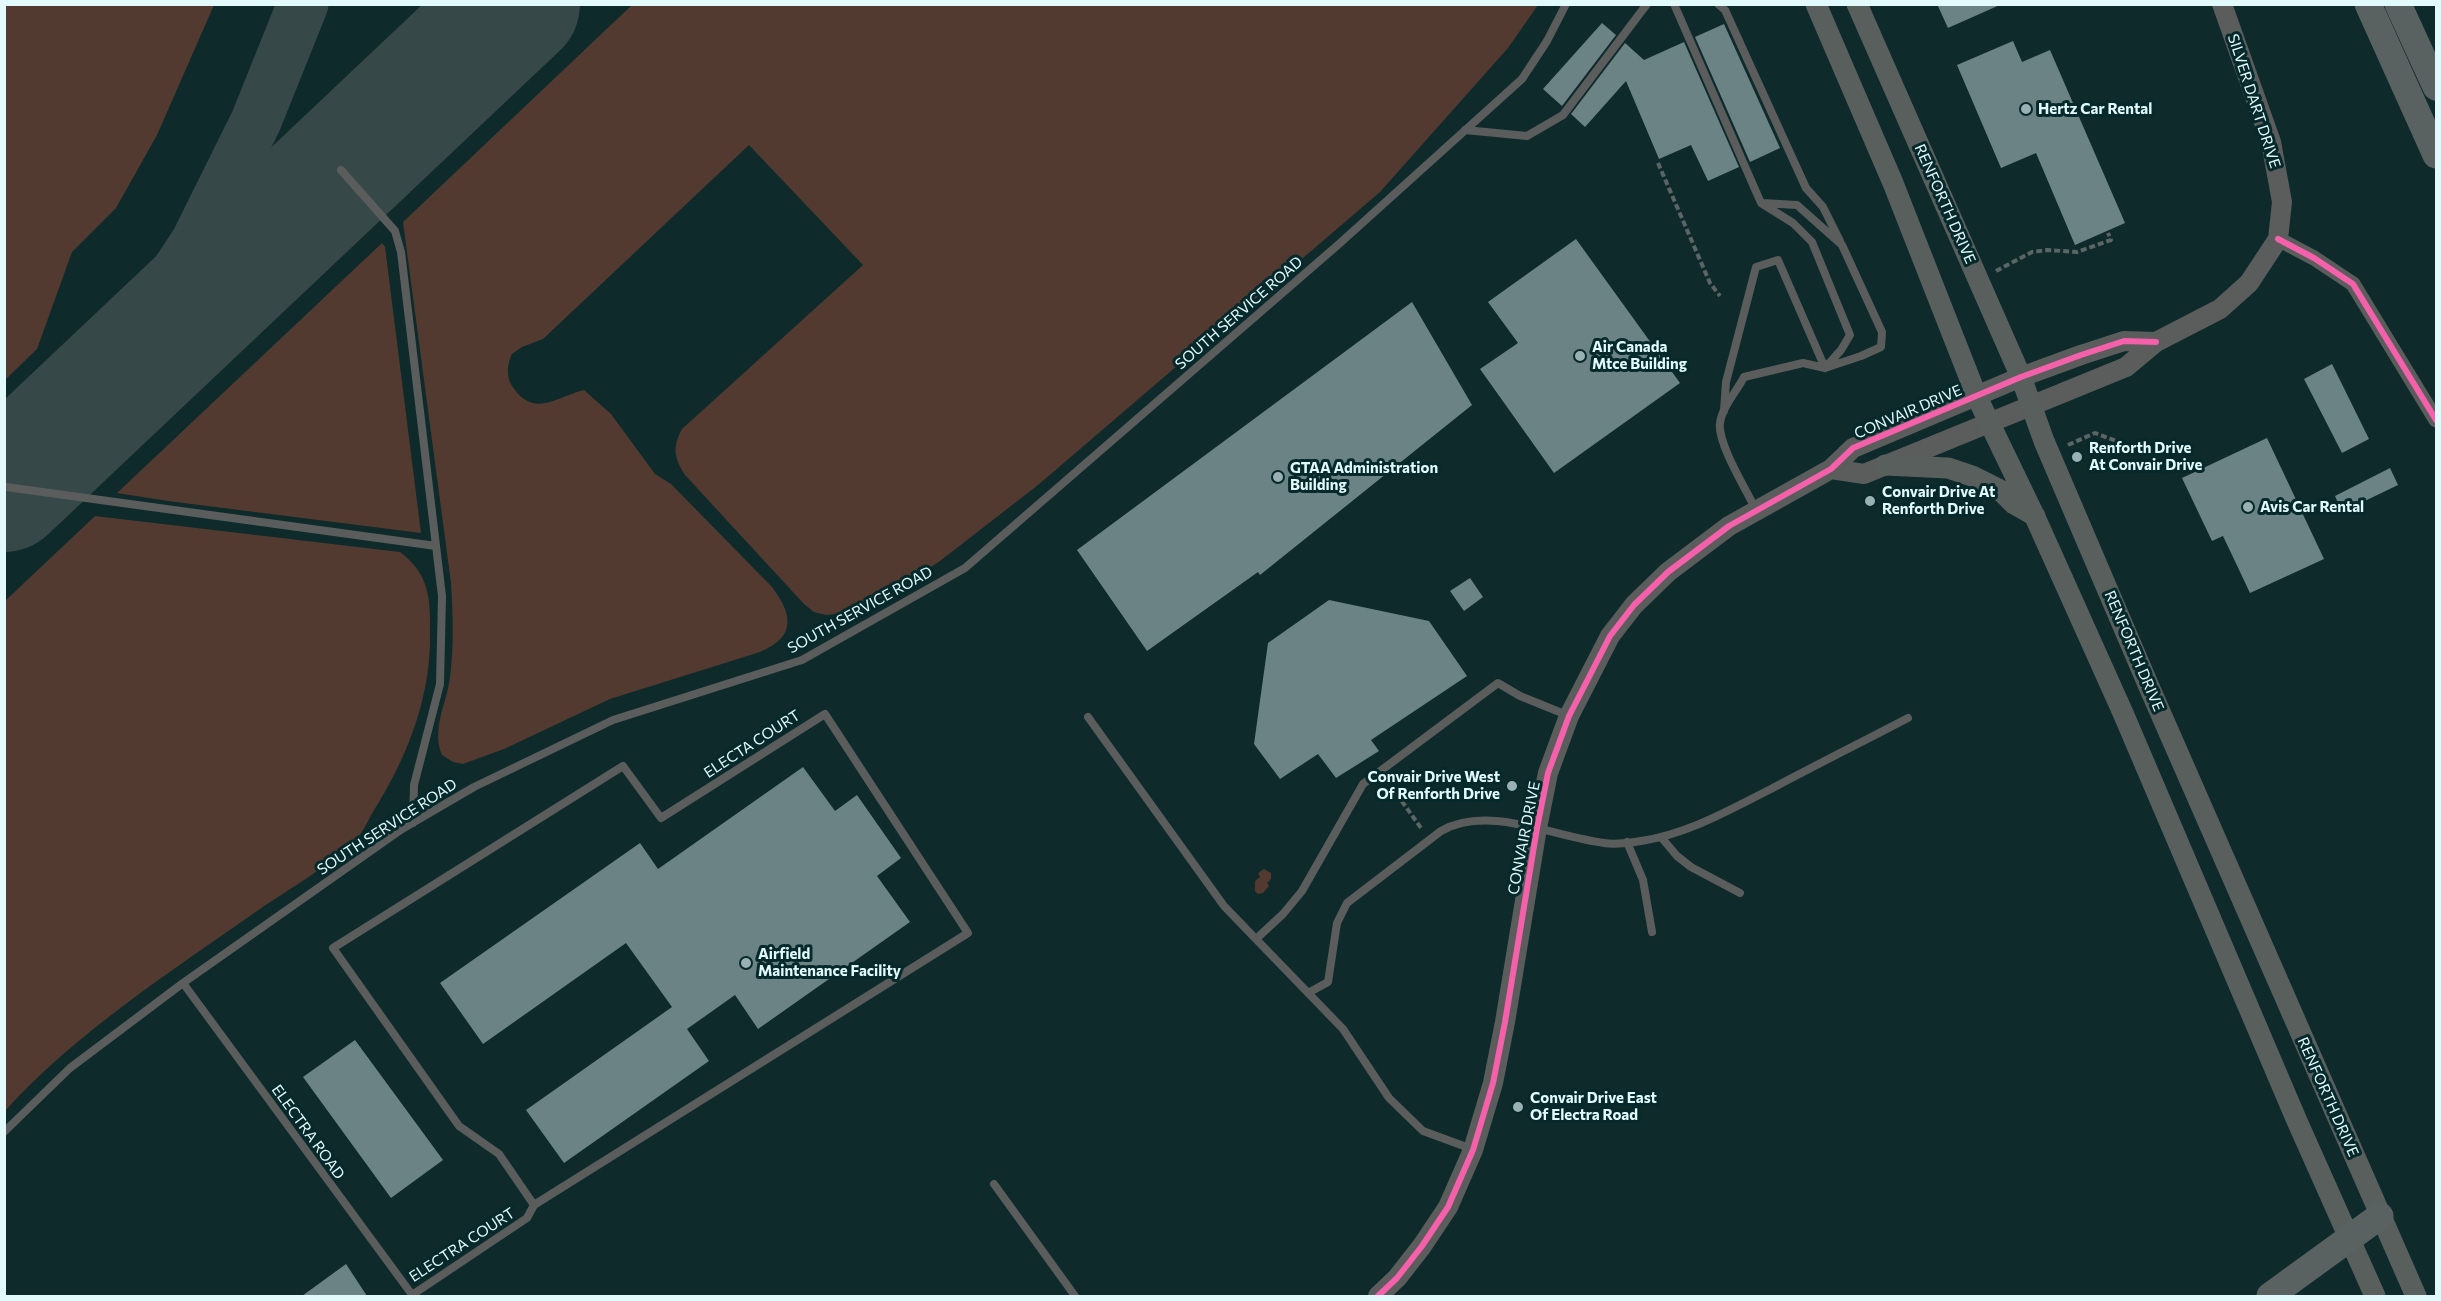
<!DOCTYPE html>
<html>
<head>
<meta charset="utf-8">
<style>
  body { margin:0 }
  #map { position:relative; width:2441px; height:1301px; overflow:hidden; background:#0f2a2b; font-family:Commissioner,sans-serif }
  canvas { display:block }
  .frame { position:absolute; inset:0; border:6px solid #e3fafc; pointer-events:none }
</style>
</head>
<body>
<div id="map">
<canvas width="2441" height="1301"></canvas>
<div class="frame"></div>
</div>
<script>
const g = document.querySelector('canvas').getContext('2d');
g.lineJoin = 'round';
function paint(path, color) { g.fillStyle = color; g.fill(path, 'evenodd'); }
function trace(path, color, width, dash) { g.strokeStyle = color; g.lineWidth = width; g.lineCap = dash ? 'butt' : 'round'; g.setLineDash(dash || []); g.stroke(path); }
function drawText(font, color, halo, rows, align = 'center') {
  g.font = font + ' Commissioner,sans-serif'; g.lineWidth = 6; g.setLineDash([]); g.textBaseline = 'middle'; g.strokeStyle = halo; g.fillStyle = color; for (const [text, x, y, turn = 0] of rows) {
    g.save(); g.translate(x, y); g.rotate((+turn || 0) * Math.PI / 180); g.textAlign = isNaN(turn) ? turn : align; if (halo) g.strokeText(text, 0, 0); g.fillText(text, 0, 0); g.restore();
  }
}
paint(new Path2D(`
  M5,4l209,1 -57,130 -41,73 -44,44 -35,97 -32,31z
  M633,4h905v1l-30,43 -128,144 -342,293 -98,76 -52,34 -45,18 -17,2 -12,-3 -10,-8 -119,-129c-11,-18 -13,-27 -3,-46l181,-164 -114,-120 -206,194 -21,8 -10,7c-5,10 -6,22 0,32 22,33 43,11 72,4l27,24 44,60 16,10 101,103c21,28 24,50 -12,65l-150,47 -106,50 -41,15 -10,-2 -11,-7c-11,-26 5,-52 8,-78 4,-31 3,-62 1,-94l-48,-361z
  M382,243l3,4 36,286 -253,-32 -51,-8z
  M95,516l305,36c33,25 30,52 30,90 -1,61 -25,119 -57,170 -6,10 -11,23 -20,30 -28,27 -64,47 -96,69 -85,60 -182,122 -252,200v-510z
  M1264,869l7,4v6l-4,4 2,3 -6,7 -5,1 -3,-3v-10l5,-4 -2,-4z`), '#523a31');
trace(new Path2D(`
  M84,413l112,-171 60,-121 47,-117`), '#364848', 51);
trace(new Path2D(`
  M4,488l512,-484`), '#364848', 128);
paint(new Path2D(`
  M1937,4h65l-54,24z
  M1602,23l14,12 -54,71 -19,-17z
  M1724,24l56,124 -30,14 -55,-125z
  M2013,41l9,21 28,-12 75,173 -50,22 -39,-92 -35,15 -44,-103z
  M1684,42l55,125 -31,14 -17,-36 -32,14 -33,-78 -41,46 -14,-13 54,-71 19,17z
  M1576,239l104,144 -126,90 -74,-104 38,-26 -30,-41z
  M1412,302l60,103 -212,170 -2,-3 -111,79 -70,-101z
  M2332,364l37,75 -27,14 -38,-74z
  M2267,438l57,121 -74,34 -27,-57 -11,5 -30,-63z
  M2390,468l8,17 -56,27 -7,-16z
  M1470,578l13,19 -19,14 -14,-20z
  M1329,600l100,21 38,55 -96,64 8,11 -43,27 -18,-24 -38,25 -26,-35 14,-101z
  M803,767l32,44 22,-16 44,63 -24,18 33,46 -152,107 -23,-34 -48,34 22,32 -145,102 -38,-53 146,-103 -46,-64 -143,101 -43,-61 200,-140 18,26z
  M355,1040l88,120 -52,38 -88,-121z
  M346,1264l21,32h-65z`), '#6b8384');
trace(new Path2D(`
  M1658,163l52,120 10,13
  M1996,271l36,-19 15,-2 30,2 34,-12 -3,-7
  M2068,445l27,-12 37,14
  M1386,779l35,49`), '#5c6565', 4, [6, 3]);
trace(new Path2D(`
  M1674,4l87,199 32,20 19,19 38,93 -9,15 -16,18 -47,-108 -22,7 -30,115 -2,29
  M1718,4l7,6 81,178 17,19 17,34
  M1465,130l62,6 36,-21 84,-111
  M341,170l54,61 6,21 41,344 -2,88 -26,101 -1,38
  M6,487l430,59
  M1756,510c-9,-19 -39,-67 -36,-87 2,-16 17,-32 24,-46l59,-14 22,5 36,-12 20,-9 1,-15 -40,-87 -45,-40 -35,-2
  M1088,717l136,189 119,123 46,69 34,33 49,18
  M1661,837l16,19 14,11 49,26
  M1627,842l16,38 9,52
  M1256,939l27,-25 19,-23 61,-107 135,-101 22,13 47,19
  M183,983l230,313
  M1308,993l20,-11 9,-59 10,-20 94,-72c47,-27 113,6 163,12 11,2 25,0 37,-2 47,-7 88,-31 130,-52 45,-24 91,-47 137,-71
  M4,1132l66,-64 113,-85 219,-154 72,-42 139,-67 189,-60 163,-92 374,-324 183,-165 25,-38 19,-37
  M994,1184l81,112
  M412,1295l115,-77 7,-13 434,-272 -143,-219 -164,104 -38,-52 -290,182 126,178 40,28 35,51`), '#5a5d5c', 8);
trace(new Path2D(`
  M2278,239l36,19 39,26 83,136`), '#5a5d5c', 15);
trace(new Path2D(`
  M1831,469l33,5 262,-107 30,-25 64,-33 29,-26 29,-44 4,-37 -11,-60 -49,-138
  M1378,1296l19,-18 25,-32 26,-39 25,-57 20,-67 12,-61 32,-194 11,-55 21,-57 41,-80 24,-31 34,-33 61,-46 102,-57 22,-21 168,-71 60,-22 43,-14 32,1`), '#5a5d5c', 20);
trace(new Path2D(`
  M1816,4l77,179 84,214 58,120 88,196 174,408 78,175
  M1857,4l164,373 23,64 106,248 266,607
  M1885,465l63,3 24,8 28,14 14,14 21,12`), '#595f5d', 21);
trace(new Path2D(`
  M2368,4l68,151
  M2398,4l38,83
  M2270,1296l110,-80`), '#5a6261', 27);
trace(new Path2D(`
  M2278,239l36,19 39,26 83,136
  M1378,1296l19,-18 25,-32 26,-39 25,-57 20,-67 12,-61 32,-194 11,-55 21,-57 41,-80 24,-31 34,-33 61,-46 102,-57 22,-21 168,-71 60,-22 43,-14 32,1`), '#f560ab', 6);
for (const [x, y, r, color] of [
  [2026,109,6,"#99b1b3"],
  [1580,356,6,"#99b1b3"],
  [2077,457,6,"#99b1b3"],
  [1278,477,6,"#99b1b3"],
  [1870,501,6,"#99b1b3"],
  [2248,507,6,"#99b1b3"],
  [1512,786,6,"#99b1b3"],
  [746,963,6,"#99b1b3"],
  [1518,1107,6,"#99b1b3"]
]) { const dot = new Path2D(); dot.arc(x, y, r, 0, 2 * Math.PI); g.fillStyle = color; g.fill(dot); trace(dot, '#06292b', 2); }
drawText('15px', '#e3fafc', '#06292b', [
  ["SILVER DART DRIVE",2254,101,72],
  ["RENFORTH DRIVE",1945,204,66],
  ["SOUTH SERVICE ROAD",1239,313,-41],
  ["CONVAIR DRIVE",1908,412,-23],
  ["SOUTH SERVICE ROAD",860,610,-29],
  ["RENFORTH DRIVE",2134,651,67],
  ["ELECTA COURT",752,744,-33],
  ["SOUTH SERVICE ROAD",387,827,-33],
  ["CONVAIR DRIVE",1524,838,-79],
  ["RENFORTH DRIVE",2328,1097,66],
  ["ELECTRA ROAD",308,1132,54],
  ["ELECTRA COURT",462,1245,-33]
]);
drawText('bold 15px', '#e3fafc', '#06292b', [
  ["Hertz Car Rental",2038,109],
  ["Air Canada",1592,347],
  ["Mtce Building",1592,364],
  ["Renforth Drive",2089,448],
  ["At Convair Drive",2089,465],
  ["GTAA Administration",1290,468],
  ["Building",1290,485],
  ["Convair Drive At",1882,492],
  ["Renforth Drive",1882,509],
  ["Avis Car Rental",2260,507],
  ["Convair Drive West",1500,777,"right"],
  ["Of Renforth Drive",1500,794,"right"],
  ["Airfield",758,954],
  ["Maintenance Facility",758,971],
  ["Convair Drive East",1530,1098],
  ["Of Electra Road",1530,1115]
], 'left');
</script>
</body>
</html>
